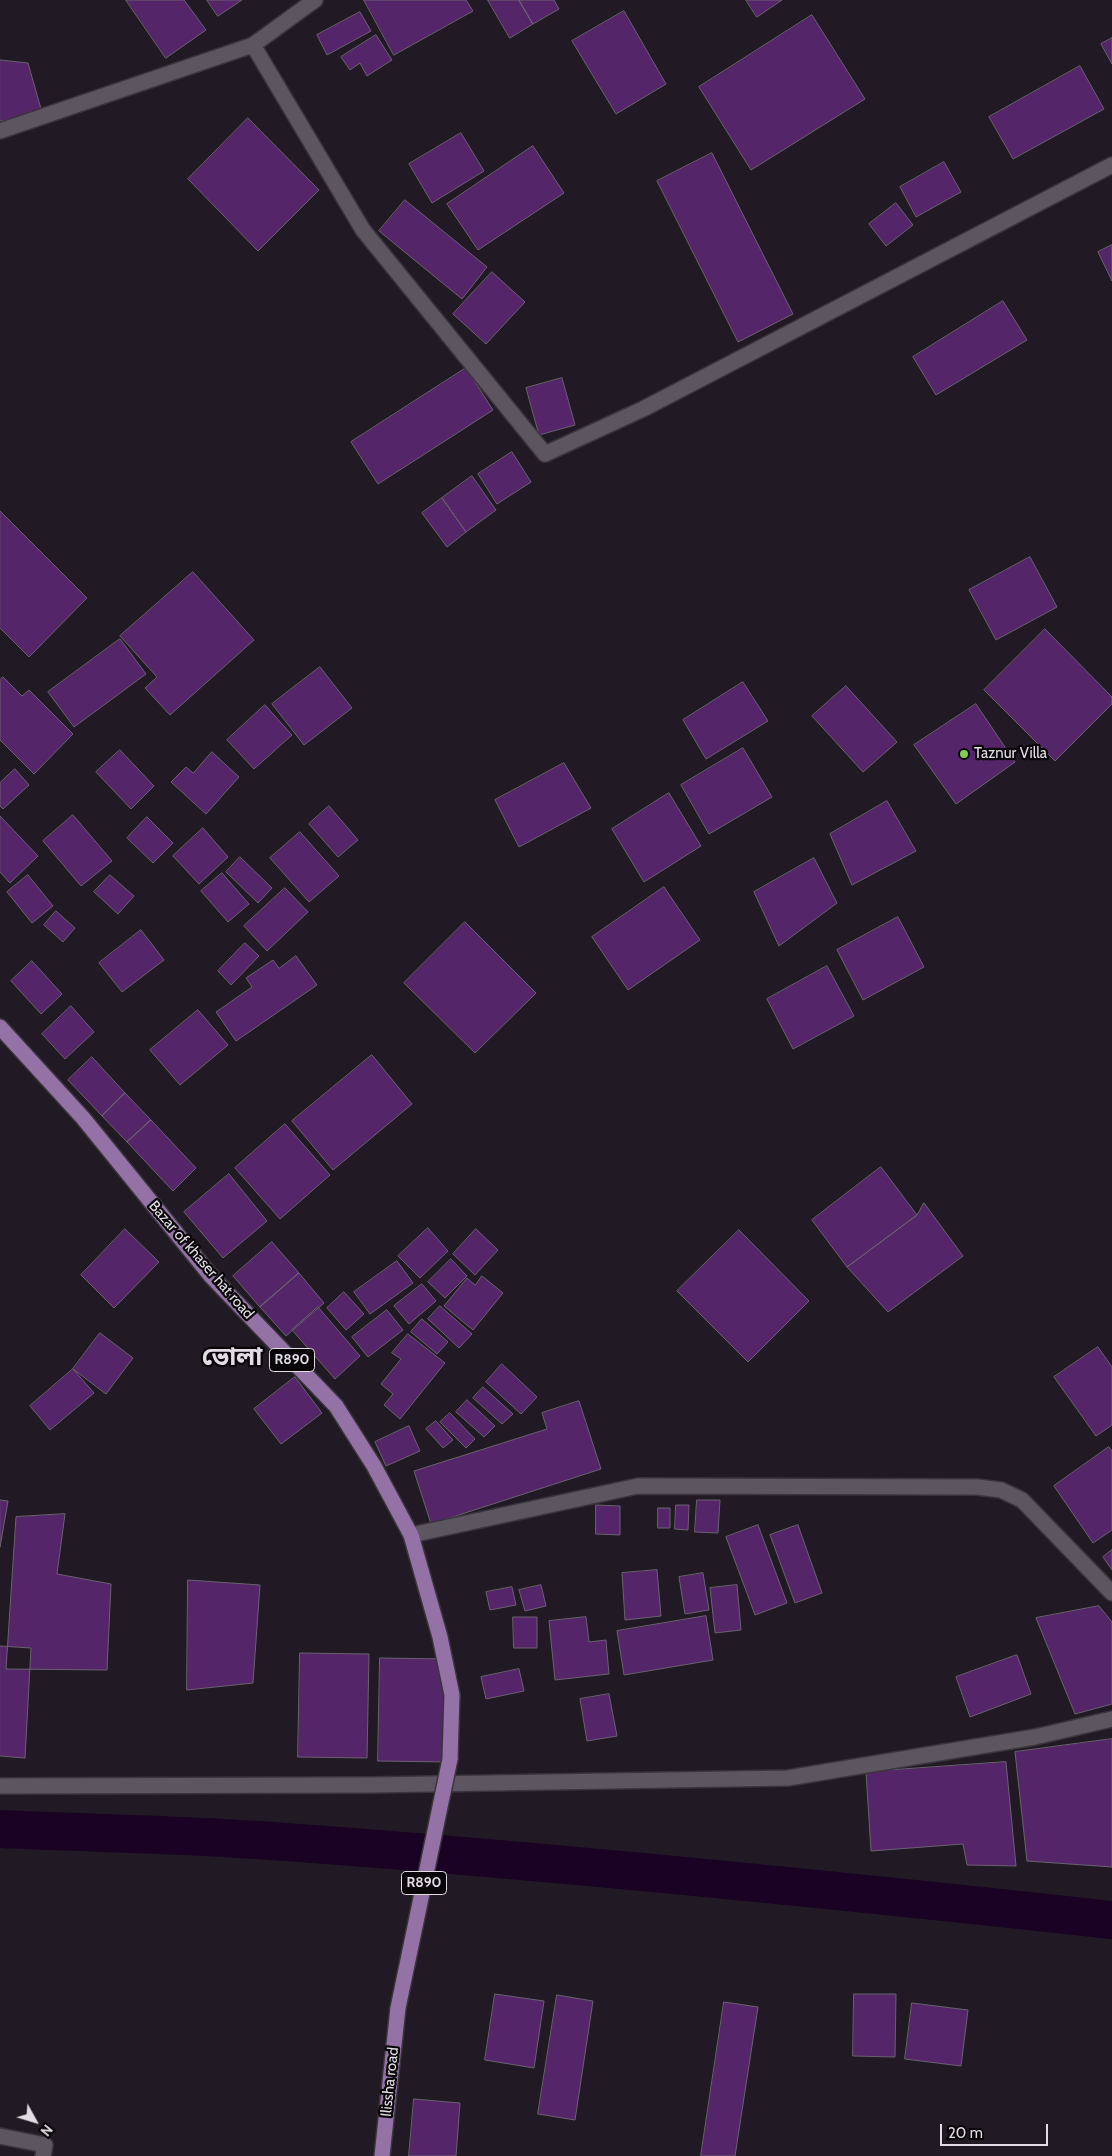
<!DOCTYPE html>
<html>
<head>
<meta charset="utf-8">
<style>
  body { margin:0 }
  #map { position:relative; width:1112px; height:2156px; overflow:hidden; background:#211a24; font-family:Cabin,sans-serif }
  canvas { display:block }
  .north { position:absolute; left:10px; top:2096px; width:50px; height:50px; -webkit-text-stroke:4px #09060a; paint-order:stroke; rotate:129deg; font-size:14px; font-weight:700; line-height:20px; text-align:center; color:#e2dde4 }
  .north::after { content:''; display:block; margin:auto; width:18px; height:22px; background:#e2dde4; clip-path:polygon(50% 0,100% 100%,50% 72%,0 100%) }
  .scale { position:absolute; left:940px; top:2124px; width:108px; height:22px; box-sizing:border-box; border:2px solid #e2dde4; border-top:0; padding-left:6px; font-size:15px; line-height:18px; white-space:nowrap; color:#e2dde4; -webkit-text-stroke:4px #09060a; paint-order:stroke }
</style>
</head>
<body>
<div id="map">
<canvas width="1112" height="2156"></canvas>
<div class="north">N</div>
<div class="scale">20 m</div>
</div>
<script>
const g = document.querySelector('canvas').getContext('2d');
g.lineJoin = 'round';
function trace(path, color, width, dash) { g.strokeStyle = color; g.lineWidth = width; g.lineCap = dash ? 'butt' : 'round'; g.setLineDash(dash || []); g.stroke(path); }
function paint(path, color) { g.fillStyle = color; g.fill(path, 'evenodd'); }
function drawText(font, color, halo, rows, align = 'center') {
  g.font = font + ' Cabin,"Noto Sans Bengali",sans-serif'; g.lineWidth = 4.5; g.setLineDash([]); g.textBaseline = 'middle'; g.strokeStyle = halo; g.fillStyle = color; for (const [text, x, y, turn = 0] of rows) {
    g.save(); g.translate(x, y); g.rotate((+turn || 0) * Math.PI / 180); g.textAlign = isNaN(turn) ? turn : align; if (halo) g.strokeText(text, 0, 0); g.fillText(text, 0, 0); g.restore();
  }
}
trace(new Path2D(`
  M0,1829c86,4 172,5 258,11 285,20 570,49 854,80`), '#190223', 38);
const building = new Path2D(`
  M126,0h58l22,30 -40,28z
  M207,0h35l-24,16z
  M364,0h102l7,11 -79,44z
  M488,0h31l14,24 -23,14z
  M519,0h35l5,9 -26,15z
  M746,0h36l-25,17z
  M624,11l42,73 -50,30 -44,-73z
  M360,12l11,19 -44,24 -10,-20z
  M812,15l53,84 -114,71 -52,-83z
  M376,35l16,25 -25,16 -7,-13 -10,7 -9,-13z
  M1112,38v26l-11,-20z
  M0,60l28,3 15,53 -43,5z
  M1080,66l24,43 -91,50 -24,-42z
  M248,118l71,72 -61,61 -70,-72z
  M461,133l23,38 -52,32 -23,-39z
  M533,146l31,47 -86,57 -31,-46z
  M712,153l81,161 -55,28 -81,-161z
  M944,162l17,30 -45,25 -16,-30z
  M405,200l82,67 -25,32 -83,-68z
  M896,203l17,22 -27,21 -17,-22z
  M1112,245v36l-14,-29z
  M492,272l33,30 -39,42 -33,-30z
  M1003,301l24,39 -91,55 -23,-38z
  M466,368l27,42 -115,74 -27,-42z
  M562,378l13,47 -36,10 -13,-47z
  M512,452l19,30 -34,22 -19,-30z
  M472,476l24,34 -30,22 -24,-34z
  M442,498l24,34 -19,15 -25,-34z
  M0,511l87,87 -58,59 -29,-29z
  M1030,557l27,50 -61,33 -27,-50z
  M193,572l61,68 -84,75 -25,-27 12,-11 -37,-41z
  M1045,629l67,68v7l-57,57 -71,-71z
  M120,639l26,35 -72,53 -26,-35z
  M320,667l32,41 -48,37 -32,-41z
  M3,677l19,19 7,-6 44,44 -39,40 -34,-34v-60z
  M743,682l25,39 -62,38 -23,-39z
  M846,686l51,56 -34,30 -51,-56z
  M976,704l39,58 -59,42 -42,-59z
  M265,705l27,30 -38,34 -27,-29z
  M743,748l29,49 -63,37 -28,-49z
  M120,750l34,36 -23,23 -35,-37z
  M212,752l27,25 -33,37 -35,-32 15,-15 7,6z
  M564,763l27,45 -72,39 -24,-47z
  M15,769l14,16 -26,24 -3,-3v-23z
  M669,793l32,53 -57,36 -32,-53z
  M887,801l29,50 -64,34 -22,-51z
  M329,806l29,34 -20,17 -29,-33z
  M73,815l39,46 -31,25 -38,-45z
  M0,816l38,40 -28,27 -10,-11z
  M147,817l26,26 -20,20 -26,-25z
  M203,828l25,29 -29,27 -26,-28z
  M300,832l39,44 -30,26 -39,-44z
  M240,857l32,31 -14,15 -32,-31z
  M814,858l23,45 -58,43 -25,-54z
  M222,873l27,31 -21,18 -27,-31z
  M28,875l25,31 -21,17 -25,-31z
  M110,875l24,21 -16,18 -24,-22z
  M664,887l36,53 -72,50 -36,-53z
  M285,888l23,24 -41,39 -23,-25z
  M56,911l19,17 -12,14 -19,-17z
  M898,917l26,50 -61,33 -26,-50z
  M465,922l71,71 -61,60 -71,-70z
  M141,930l23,30 -42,32 -23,-29z
  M245,943l14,13 -28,29 -13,-14z
  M296,956l21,29 -81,56 -20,-29 36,-25 -6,-9 27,-18 6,8z
  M32,961l30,33 -21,20 -30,-33z
  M827,966l27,50 -61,33 -26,-50z
  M71,1006l23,26 -29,27 -23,-25z
  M198,1010l30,35 -48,40 -30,-35z
  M372,1055l40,49 -79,66 -41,-49z
  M92,1057l33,36 -23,23 -34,-36z
  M125,1093l26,27 -24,22 -25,-26z
  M151,1120l45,48 -23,23 -46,-49z
  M285,1124l45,51 -50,44 -45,-51z
  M881,1167l36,48 -70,52 -35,-47z
  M229,1174l38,47 -44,37 -39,-46z
  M924,1203l39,53 -75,56 -41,-45 70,-52z
  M428,1228l20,23 -28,27 -22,-22z
  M125,1229l34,33 -45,46 -33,-33z
  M476,1229l22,21 -23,25 -22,-21z
  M739,1230l70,71 -61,61 -71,-71z
  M272,1242l27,31 -39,34 -27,-31z
  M451,1259l16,17 -22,22 -17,-16z
  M397,1261l16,22 -43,31 -16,-22z
  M299,1273l25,30 -38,33 -26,-29z
  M482,1276l21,17 -30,37 -29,-24 23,-28 8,7z
  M422,1284l14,17 -27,23 -15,-18z
  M344,1292l20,22 -18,16 -19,-22z
  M440,1306l32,28 -13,14 -31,-29z
  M318,1307l42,49 -25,23 -43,-49z
  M387,1310l16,20 -35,27 -16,-20z
  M422,1319l26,23 -11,12 -26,-22z
  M100,1333l33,25 -27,36 -33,-25z
  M408,1334l37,29 -45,56 -16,-14 9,-11 -12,-10 20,-25 -9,-6z
  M1098,1347l14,20v58l-16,11 -42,-59z
  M502,1364l35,33 -16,17 -35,-32z
  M73,1369l21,24 -44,37 -20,-24z
  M295,1377l27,36 -41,31 -27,-35z
  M483,1387l30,27 -11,10 -29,-26z
  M467,1400l28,26 -11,11 -28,-25z
  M579,1401l22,68 -170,55 -17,-53 133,-42 -5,-16z
  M450,1413l25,26 -9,9 -26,-26z
  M436,1421l17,19 -10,8 -17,-19z
  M409,1426l11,25 -34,15 -11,-24z
  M1109,1447l3,4v79l-19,13 -39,-57z
  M0,1500l8,1 -8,46z
  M697,1500h23l-2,33 -23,-1z
  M596,1505l24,1v29l-24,-1z
  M676,1505h13l-1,25 -13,-1z
  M658,1508h12v20h-12z
  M65,1514l-8,60 54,10 -4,86 -101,-1 10,-152z
  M758,1525l29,78 -32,12 -29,-78z
  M798,1525l24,68 -27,10 -25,-68z
  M1112,1550v20l-9,-13z
  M657,1570l4,46 -36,4 -3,-47z
  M703,1573l6,37 -24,4 -6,-37z
  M188,1580l72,5 -7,98 -66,7z
  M541,1585l5,21 -21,5 -6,-21z
  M737,1585l4,45 -26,3 -5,-45z
  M512,1587l4,18 -26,5 -4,-18z
  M1099,1606l13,16v82l-37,10 -39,-96z
  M706,1616l7,44 -89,15 -7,-44z
  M513,1617h24v31h-23z
  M586,1617l3,25 17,-2 3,34 -54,6 -6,-59z
  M0,1646l31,2 -6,110 -25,-2z
  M300,1653l69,1 -2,104 -69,-1z
  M1017,1655l14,39 -61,23 -14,-40z
  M380,1658l69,1 -1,103 -70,-1z
  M519,1669l5,22 -38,8 -5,-22z
  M609,1694l8,42 -30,5 -7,-42z
  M1112,1739v128l-85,-6 -12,-109z
  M1006,1762l10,104 -49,-1 -4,-21 -92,7 -5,-79z
  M495,1994l49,7 -10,67 -49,-8z
  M854,1994h42l-1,63 -42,-1z
  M557,1995l36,6 -18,119 -37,-6z
  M724,2002l34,5 -23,149h-34z
  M912,2003l56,7 -7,56 -56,-7z
  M414,2099l46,4 -4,53h-47z`);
paint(building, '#55256a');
trace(building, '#6a626e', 1);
const service = new Path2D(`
  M0,2136l45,9 -2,11`);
const minor = new Path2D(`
  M253,45l110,185 182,224 98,-45 469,-244
  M0,131l253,-86 62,-45`);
const tertiary = new Path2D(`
  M411,1535l227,-49 339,1 24,3 21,10 90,93
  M0,1786l371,-1 417,-7 247,-41 77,-18`);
const primary = new Path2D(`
  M0,1027l83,91 128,158 125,130 38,60 37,69 29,102 12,58 -2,64
  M382,2156l16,-148`);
trace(service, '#3a353c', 18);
trace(minor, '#3a353c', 18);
trace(tertiary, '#3a353c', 18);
trace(primary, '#3a353c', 18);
trace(service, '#5d5661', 15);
trace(minor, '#5d5661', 15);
trace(tertiary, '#5d5661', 15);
trace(primary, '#9472a5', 15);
const primaryBridge = new Path2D(`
  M398,2008l52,-249`);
trace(primaryBridge, '#3a353c', 18, []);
trace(primaryBridge, '#9472a5', 15);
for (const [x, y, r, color] of [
  [964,754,5,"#84cf4d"]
]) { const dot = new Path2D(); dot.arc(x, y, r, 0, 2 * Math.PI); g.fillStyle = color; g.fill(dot); trace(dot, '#09060a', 2); }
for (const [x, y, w] of [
  [292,1360,45],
  [424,1883,45]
]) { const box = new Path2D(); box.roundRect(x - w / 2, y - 11.5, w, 23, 4); g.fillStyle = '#09060a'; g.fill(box); trace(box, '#e2dde4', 1); }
drawText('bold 14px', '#e2dde4', null, [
  ["R890",292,1360],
  ["R890",424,1883]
]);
drawText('15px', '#e2dde4', '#09060a', [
  ["Taznur Villa",974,754]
], 'left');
drawText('15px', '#e2dde4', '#09060a', [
  ["Bazar of khaser hat road",201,1260,49],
  ["Ilissha road",390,2082,-84]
]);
drawText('bold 25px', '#e2dde4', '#09060a', [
  ["ভোলা",232,1358]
]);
</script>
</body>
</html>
